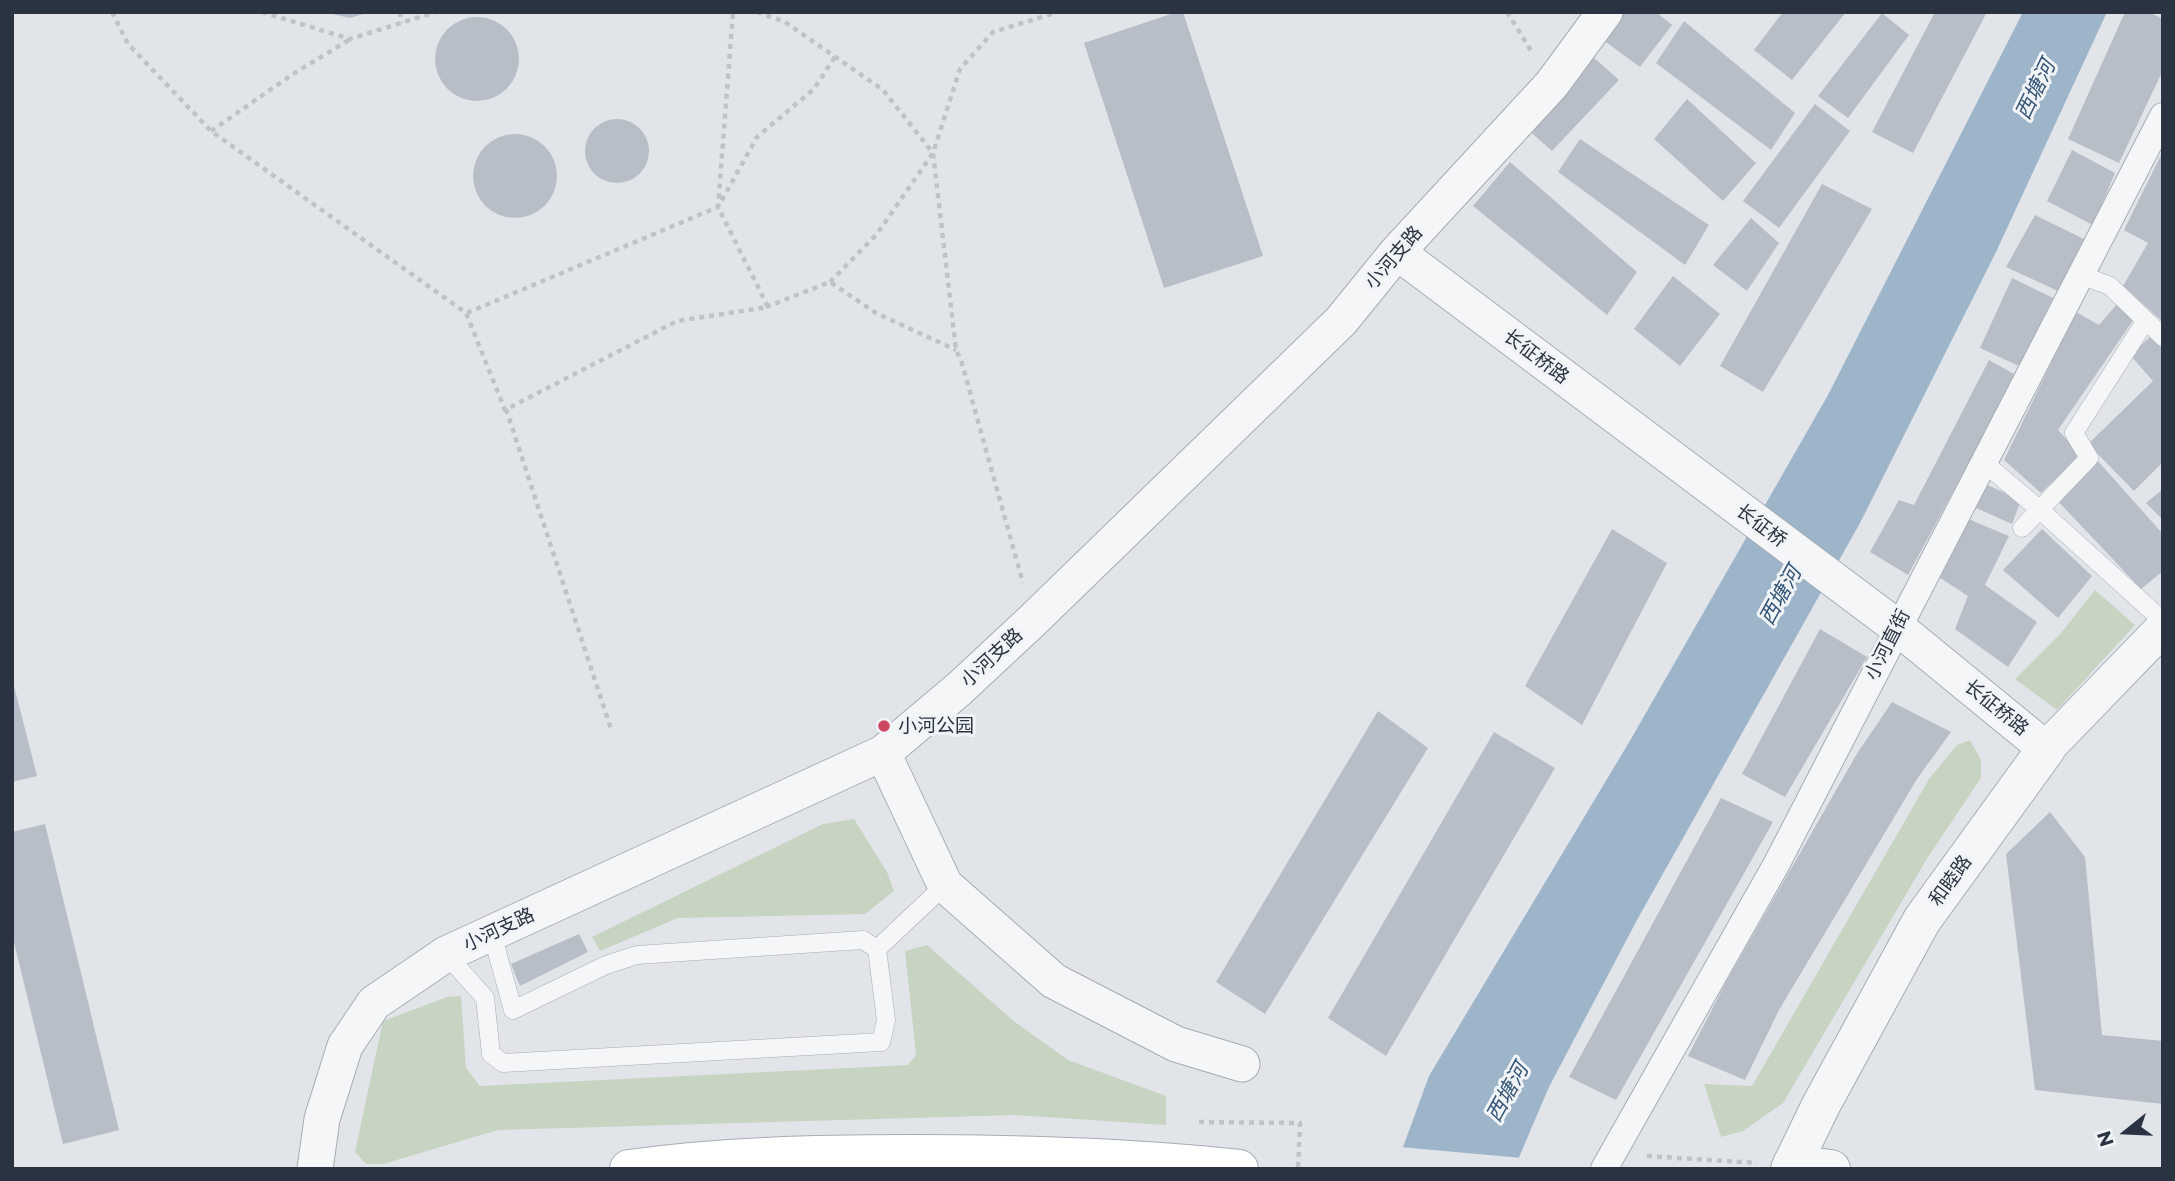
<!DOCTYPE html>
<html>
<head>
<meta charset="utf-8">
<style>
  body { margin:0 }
  #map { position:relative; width:2175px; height:1181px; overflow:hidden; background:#e1e5ea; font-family:Montserrat,sans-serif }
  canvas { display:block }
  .frame { position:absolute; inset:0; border:14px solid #293341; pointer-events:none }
  .north { position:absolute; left:2091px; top:1097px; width:70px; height:70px; -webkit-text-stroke:5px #f1f4f7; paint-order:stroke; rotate:252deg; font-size:19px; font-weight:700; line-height:28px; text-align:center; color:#293341 }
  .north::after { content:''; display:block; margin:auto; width:24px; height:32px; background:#293341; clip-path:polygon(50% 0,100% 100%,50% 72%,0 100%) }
</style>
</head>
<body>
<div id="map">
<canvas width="2175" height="1181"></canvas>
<div class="frame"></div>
<div class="north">N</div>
</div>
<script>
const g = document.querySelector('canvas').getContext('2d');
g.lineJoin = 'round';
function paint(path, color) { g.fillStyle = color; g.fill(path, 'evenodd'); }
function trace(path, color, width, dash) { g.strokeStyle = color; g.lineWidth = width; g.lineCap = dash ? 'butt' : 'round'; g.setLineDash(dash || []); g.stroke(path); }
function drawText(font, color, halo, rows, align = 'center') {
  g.font = font + ' Montserrat,"Noto Sans SC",sans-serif'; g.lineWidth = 6; g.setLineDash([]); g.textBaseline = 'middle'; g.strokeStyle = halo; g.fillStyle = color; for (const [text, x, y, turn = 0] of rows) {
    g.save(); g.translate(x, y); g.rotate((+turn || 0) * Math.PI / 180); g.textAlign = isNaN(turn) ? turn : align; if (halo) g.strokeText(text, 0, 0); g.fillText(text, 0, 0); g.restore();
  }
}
paint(new Path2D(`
  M2095,590l40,35 -78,85 -42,-31 46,-46z
  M1970,740l11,20v18l-53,79 -145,246 -40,28 -22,6 -17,-53 48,2 177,-307 28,-34z
  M854,819l33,53 7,19 -29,23 -187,4 -78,33 -8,-14 231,-113z
  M927,945l88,77 53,38 98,36v29l-151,-10 -517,15 -115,34h-17l-11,-12 28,-131 64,-24 14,-1 5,72 14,18 428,-21 8,-10 -11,-104z`), '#c8d4c2');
paint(new Path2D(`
  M2023,12h84l-111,240 -136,271 -223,397 -88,167 -35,82h-119l34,-93 202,-337 197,-344z`), '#9db4c9');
paint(new Path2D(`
  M1400,1147l122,11 -4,11h-126z`), '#e1e5ea');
paint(new Path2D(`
  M323,12h44v1l-17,5z
  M1177,12h6l80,244 -99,32 -80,-245z
  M1617,12h39l16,13 -32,42 -41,-30z
  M1783,12h63l-54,68 -38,-30z
  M1935,12h52l-74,141 -41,-21z
  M2125,12h24l14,7v51l-44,93 -51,-24z
  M1882,13l27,22 -61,83 -30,-22z
  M435 59a42 42 0 1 1 84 0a42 42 0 1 1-84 0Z
  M1684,21l111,92 -24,37 -115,-87z
  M1592,56l27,24 -67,71 -26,-23z
  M1687,99l69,64 -33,38 -69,-62z
  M1815,104l35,27 -71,97 -36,-27z
  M585 151a32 32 0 1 1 64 0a32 32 0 1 1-64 0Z
  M473 176a42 42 0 1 1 84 0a42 42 0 1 1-84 0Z
  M1580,139l129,86 -24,40 -127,-93z
  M2072,150l43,23 -22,52 -46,-24z
  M2163,151v171l-40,-36 25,-43 -24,-13z
  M1510,162l127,110 -30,43 -134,-109z
  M1822,184l50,25 -109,183 -43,-26z
  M2035,215l51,25 -26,52 -54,-25z
  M1751,218l28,25 -32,48 -34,-26z
  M1673,276l47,38 -40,52 -46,-37z
  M2012,278l41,20 -34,68 -39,-18z
  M2117,304l17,15 -76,111 23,25 -40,38 -37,-33 72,-148 23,13z
  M2150,337l13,12v113l-29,29 -46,-47 65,-63 -23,-26z
  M1989,360l27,15 -108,200 -38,-23 29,-52 15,5z
  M2097,460l66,74v37l-22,18 -86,-91z
  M1985,484l36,16 -9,24 -38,-17z
  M2163,489v31l-17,-17z
  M1966,518l43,18 -24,49 52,37 -29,45 -53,-38 13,-33 -31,-20z
  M1612,529l55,34 -85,162 -57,-39z
  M2042,529l50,47 -34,42 -55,-48z
  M1820,629l47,28 -82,140 -43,-23z
  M12,678l25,98 -25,6z
  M1892,702l59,30 -34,47 -138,231 -34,70 -57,-24 38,-74 132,-230z
  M1378,711l50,37 -163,266 -49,-32z
  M1494,732l61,36 -169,288 -58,-38z
  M1721,798l52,24 -157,278 -47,-23z
  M2050,812l35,45 17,178 61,6v63l-128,-14 -29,-236z
  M45,824l74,306 -56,14 -51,-210v-102z
  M579,934l9,18 -68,34 -9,-22z`), '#b8bec7');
const service = new Path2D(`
  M2081,275l29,11 53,51
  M1983,462l56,47 124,112
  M2022,528l67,-70 -15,-25 72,-113
  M877,949l68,-64
  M446,954l39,44 6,56 12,9 378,-21 5,-22 -9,-71 -14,-9 -226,15 -31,10 -93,45 -21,-76`);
const pedestrian = new Path2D(`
  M1604,1169l172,-304 387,-749`);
const minor = new Path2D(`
  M1397,252l500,375 149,122 117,-121
  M883,753l62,132 109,96 122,63 66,20
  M315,1169l7,-50 23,-73 29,-43 72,-49 437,-201 76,-64 74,-69 308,-299 56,-69 155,-168 53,-72`);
const tertiary = new Path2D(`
  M1792,1164l39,5
  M1790,1169l31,-64 101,-185 124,-171`);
const secondary = new Path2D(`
  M629,1169c94,-13 187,-15 281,-15 110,0 220,3 329,15`);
trace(service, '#a6acb4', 19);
trace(pedestrian, '#a6acb4', 28);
trace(minor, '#a6acb4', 37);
trace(tertiary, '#a6acb4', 40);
trace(secondary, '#a6acb4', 40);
trace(new Path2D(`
  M112,12l16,32 83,87 255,182 39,97 172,-89 91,-14 -50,-100 15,-195
  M262,12l88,27 86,-27
  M400,12l1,11
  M757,12l28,10 98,68 50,63 23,197 5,10 62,223
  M1507,12l26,42
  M211,131l82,-57 56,-34
  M830,282l47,-48 56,-81 27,-84 33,-37 65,-20
  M766,307l64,-25 46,31 80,37
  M467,313l251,-106 39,-70 57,-48 22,-34
  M506,409l106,323
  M1199,1122l101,1 -2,46
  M1647,1156l110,7`), '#bfc3c8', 4.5, [5, 5]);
trace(service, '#f4f6f8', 18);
trace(pedestrian, '#f4f6f8', 26);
trace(minor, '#f4f6f8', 35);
trace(tertiary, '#f4f6f8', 38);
trace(secondary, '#fff', 38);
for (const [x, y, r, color] of [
  [884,726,7,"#ce4762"]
]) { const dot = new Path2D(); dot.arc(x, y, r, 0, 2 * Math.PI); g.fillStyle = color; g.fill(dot); trace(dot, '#f1f4f7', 2.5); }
drawText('19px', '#293341', '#f1f4f7', [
  ["小河支路",1394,258,-49],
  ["长征桥路",1536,357,37],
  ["长征桥",1761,526,37],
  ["小河直街",1888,645,-63],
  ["小河支路",992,658,-43],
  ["长征桥路",1996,708,39],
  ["和睦路",1951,881,-54],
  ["小河支路",499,930,-25]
]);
drawText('19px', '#293341', '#f1f4f7', [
  ["小河公园",898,726]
], 'left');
drawText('italic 21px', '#345475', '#f1f4f7', [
  ["西塘河",2036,90,-64],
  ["西塘河",1781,596,-61],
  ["西塘河",1508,1093,-61]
]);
</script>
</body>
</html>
